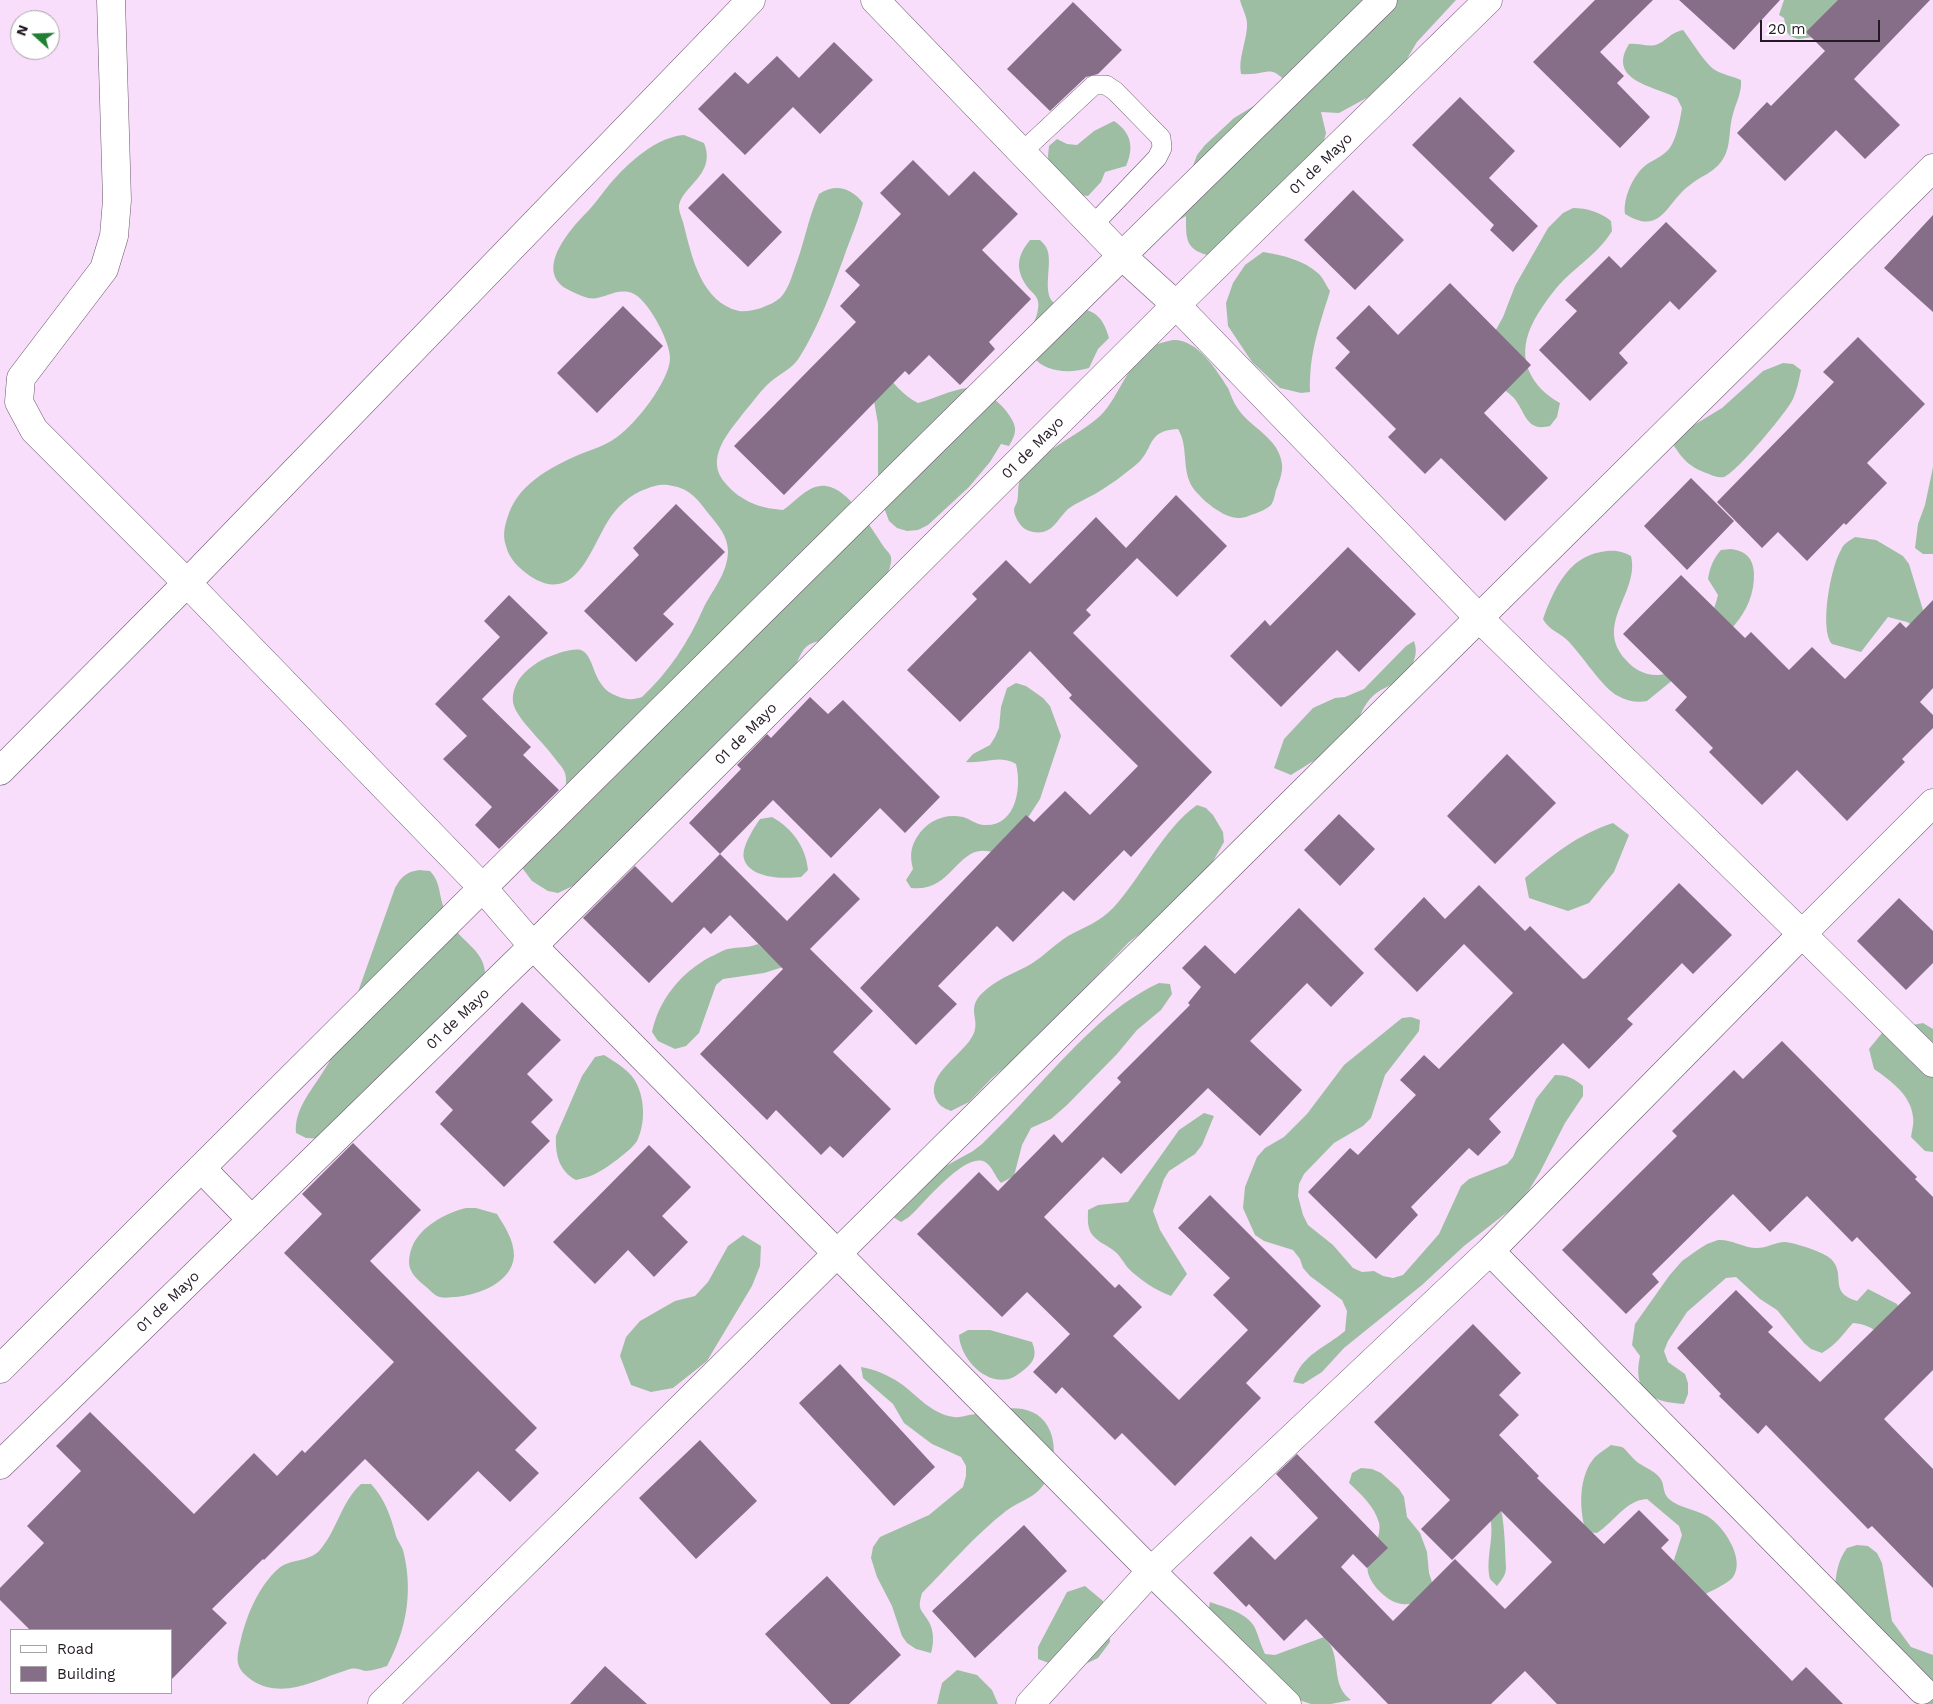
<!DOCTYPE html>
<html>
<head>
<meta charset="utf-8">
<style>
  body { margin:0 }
  #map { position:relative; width:1933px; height:1704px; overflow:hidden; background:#f8defa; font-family:"Work Sans",sans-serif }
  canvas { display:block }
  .legend { position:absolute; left:10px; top:1629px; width:162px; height:65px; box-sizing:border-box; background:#fff; border:1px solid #a7a3a7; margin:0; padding:6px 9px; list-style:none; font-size:15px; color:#241a24 }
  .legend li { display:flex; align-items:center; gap:10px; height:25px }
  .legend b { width:25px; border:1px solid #a7a3a7 }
  .north { position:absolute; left:10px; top:10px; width:50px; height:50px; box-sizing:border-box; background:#fff; border:1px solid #a7a3a7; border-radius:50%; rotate:290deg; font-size:14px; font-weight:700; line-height:20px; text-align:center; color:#241a24 }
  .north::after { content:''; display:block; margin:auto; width:18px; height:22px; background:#208032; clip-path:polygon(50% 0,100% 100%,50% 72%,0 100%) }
  .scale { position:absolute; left:1760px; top:20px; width:120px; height:22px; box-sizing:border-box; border:2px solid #241a24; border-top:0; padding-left:6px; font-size:15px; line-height:18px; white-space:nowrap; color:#241a24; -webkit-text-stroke:4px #fff; paint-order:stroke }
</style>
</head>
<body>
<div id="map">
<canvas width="1933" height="1704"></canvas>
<ul class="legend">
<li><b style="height:6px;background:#fff"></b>Road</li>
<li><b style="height:14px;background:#866d88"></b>Building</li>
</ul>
<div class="north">N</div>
<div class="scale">20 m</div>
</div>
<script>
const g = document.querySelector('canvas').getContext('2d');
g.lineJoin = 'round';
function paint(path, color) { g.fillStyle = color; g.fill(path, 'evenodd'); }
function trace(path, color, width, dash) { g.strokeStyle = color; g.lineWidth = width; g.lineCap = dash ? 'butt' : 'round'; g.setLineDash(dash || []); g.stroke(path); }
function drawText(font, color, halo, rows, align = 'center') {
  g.font = font + ' "Work Sans",sans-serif'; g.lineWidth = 4; g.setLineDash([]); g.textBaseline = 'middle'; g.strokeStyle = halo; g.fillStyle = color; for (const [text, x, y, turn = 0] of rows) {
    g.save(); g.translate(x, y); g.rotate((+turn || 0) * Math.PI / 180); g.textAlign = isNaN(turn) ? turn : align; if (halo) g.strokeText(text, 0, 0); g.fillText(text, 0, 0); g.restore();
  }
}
paint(new Path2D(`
  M1240,0h216l-39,42 -15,25 -19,22 -44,24 -18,-1 5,21 -3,11 -112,112c-26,-6 -25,-17 -25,-40l-7,4 5,-30 13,-35 8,-10 29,-27 28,-17 31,-11c-25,-30 -20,-14 -52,-16 -3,-15 5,-31 6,-47 1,-10 -5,-18 -7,-27z
  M1784,0h55l-24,37 -17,2 -8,-3 -3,-4 -3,-14 -5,-3z
  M1683,30c8,10 23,35 32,40 8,5 18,6 26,10 1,13 -5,22 -8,34 -5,16 -1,34 -12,48 -8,11 -22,15 -31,23 -24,17 -28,52 -65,29 -2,-16 8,-39 21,-49 8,-6 19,-9 25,-19 6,-10 9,-26 11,-38l-5,-10c-22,-12 -71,-17 -48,-54 10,-1 21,4 29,0 11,-5 10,-10 25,-14z
  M1114,121c18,12 20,27 12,45l-21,6 -4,10 -13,14 -9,-1 -30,-28 -1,-11 1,-10 8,-7 10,5 10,1 17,-14z
  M684,135l20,8c13,32 -23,43 -25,64 0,6 4,13 5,19 8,31 17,76 55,85 8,1 15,-1 22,-3 7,-3 14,-5 20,-11 7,-8 10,-18 13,-27 10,-25 14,-52 25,-76 17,-11 32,-6 44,9 -5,19 -13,36 -19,54 -13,35 -25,69 -45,101 -8,12 -22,17 -32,27 -8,8 -15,18 -22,26 -16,21 -42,48 -19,73 16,18 34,24 57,26 14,-9 25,-26 43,-24 24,3 46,44 58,61 2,3 6,6 7,10 1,6 -2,13 -4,19l-64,65c-19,1 -21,11 -28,26l-90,94 -25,17 2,2 -84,94 -40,19 -10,-2 -16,-10 -12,-16c14,-20 48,-61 46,-86 0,-8 -5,-13 -10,-19 -10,-15 -37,-39 -42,-54 -3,-9 0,-17 4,-25 7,-11 21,-21 33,-25 8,-3 21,-8 30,-6 15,6 10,37 36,46 9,4 16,4 25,1 27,-25 47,-56 61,-88 9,-19 24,-34 25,-57 0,-16 -10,-27 -20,-39 -12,-16 -19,-25 -40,-28 -8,-1 -15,1 -22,4 -16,5 -29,18 -38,32 -18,29 -33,85 -78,55 -11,-8 -21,-17 -24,-30 -4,-12 -1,-21 3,-33 11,-29 40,-45 67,-57 14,-6 29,-10 41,-19 19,-13 52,-56 53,-78 1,-17 -23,-61 -38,-66 -17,-6 -29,8 -44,5 -7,-2 -15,-6 -21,-9 -34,-19 5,-62 22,-79 10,-11 18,-24 29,-35 17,-18 41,-38 66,-40z
  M1573,208c14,0 27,4 38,13l1,10c-16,26 -41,38 -58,60 -18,23 -37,51 -25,80 6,14 18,25 31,32l-3,14 -7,9c-24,6 -24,-13 -36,-28 -6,-6 -15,-12 -22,-18v-43l11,-20 12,-31 33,-58 15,-15z
  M1030,240h10c3,3 6,6 7,9 6,14 -5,42 6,53 5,5 11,5 18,5 23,2 32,9 38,31l-11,11 -9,19c-17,5 -44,6 -56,-12 -3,-5 -5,-13 -8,-19 5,-8 12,-18 13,-28 2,-10 -3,-14 -9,-20 -14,-18 -13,-32 1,-49z
  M1263,252c19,3 41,8 56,22 4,4 7,11 11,17 -11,36 -21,62 -20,101l-9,1 -21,-5 -28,-26 -24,-36 -2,-23 7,-20 12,-18z
  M1173,340c24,-1 43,29 55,48 3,7 5,14 10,21 13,19 41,29 44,55 1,8 -3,19 -6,26 -1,4 -2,11 -5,15 -4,4 -11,7 -17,9 -4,1 -9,4 -14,4 -16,1 -38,-18 -47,-30 -12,-18 -4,-41 -15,-59 -31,1 -24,19 -40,34 -13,11 -29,23 -43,31 -9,5 -19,9 -27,15 -8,7 -13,20 -25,23 -6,1 -13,0 -18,-3 -5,-3 -11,-13 -11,-19 0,-3 2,-5 3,-8 2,-7 0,-14 3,-22 13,-25 58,-44 80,-64 20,-19 30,-60 55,-71 5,-2 12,-4 18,-5z
  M1783,363l10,1 8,6c-2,10 -4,20 -8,29 -6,13 -57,74 -69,78 -5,1 -11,-1 -15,-3 -19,-7 -24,-12 -35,-28l3,-10 7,-8 10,-3 28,-17 41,-37z
  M881,368c11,13 21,27 37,35 16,-4 32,-13 49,-15 17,-2 42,21 47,36 3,8 -1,15 -5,22l-8,-2 -11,18 -21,25 -41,38 -10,5 -11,1 -10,-3 -8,-7 -11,-30v-67l-4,-23z
  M1933,467v87h-10l-8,-6 3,-24 7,-19z
  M1855,537l21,3 27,16 6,8 14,46 10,13 -8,10 -18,-11 -19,-5 -27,35 -29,-8c-13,-15 -1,-78 9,-94 3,-7 8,-9 14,-13z
  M1731,549c15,2 22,9 23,24 1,42 -31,65 -60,89 -15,13 -31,26 -47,39 -10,2 -20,0 -29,-5 -16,-8 -37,-43 -52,-57 -8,-7 -18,-10 -23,-20 10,-28 25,-62 58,-67 11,-2 19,-2 30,4 9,37 -38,68 -5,104 9,11 26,19 41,13 4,-1 8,-6 11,-10 6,-6 14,-12 19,-19 9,-14 17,-33 21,-49l-10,-16c2,-12 5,-20 13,-29z
  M1414,641c3,9 2,14 -1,22 -9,23 -29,20 -43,36 -8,9 -11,21 -17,30 -11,16 -46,36 -62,46l-17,-7 10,-29 29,-31 22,-10 10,-1 19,-8 42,-43z
  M1016,683l10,3 17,12 7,8 11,30 -21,63 -11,17 -24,21v10l-10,6c-38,-14 -40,40 -84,35l-5,-8 7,-11c-3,-12 -3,-21 4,-32 10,-16 27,-24 46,-20 7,2 14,8 21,8 32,2 38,-37 32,-61 -17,-10 -32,0 -50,-2l7,-8 17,-9 5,-8 4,-9 2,-21 6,-19z
  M1197,805l9,3 7,7 10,17 1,10 -20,35 -48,44 -27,21 -95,100 -43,37 -22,23 -18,9c-8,-3 -13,-6 -16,-14 -8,-24 29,-43 38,-62 9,-17 -11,-27 15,-47 12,-10 29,-16 43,-24 13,-8 24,-20 37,-28 15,-8 33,-15 45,-28 28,-30 50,-79 84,-103z
  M772,817c20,11 34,30 36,53l-7,7c-16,2 -51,2 -57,-18 -3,-12 10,-31 16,-40z
  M1613,823l16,12 -15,37 -25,31 -21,8 -39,-13 -4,-20c29,-24 52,-43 88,-55z
  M419,870l11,1c12,13 8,25 15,39 3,6 6,12 9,18 15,20 34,25 31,55l-160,156 -19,-1 -10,-5c-2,-23 15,-42 27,-61 17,-26 26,-54 36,-83 12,-34 24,-67 36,-101 6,-11 11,-16 24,-18z
  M758,944l25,23 -19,6 -41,6 -7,6 -17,48 -13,13 -11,3 -17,-8 -6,-9c7,-33 29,-59 58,-75 6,-2 12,-7 18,-8 12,-3 17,0 30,-5z
  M1159,983l11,1 2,10 -11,16 -24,20 -20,24 -50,51 -16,14 -20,9 -9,17 -8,31 -13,7c-6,-6 -8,-16 -16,-21 -20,-11 -62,43 -76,55l-8,5 -8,-5 51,-50 29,-16 9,-7c17,-17 34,-34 50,-52 38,-40 77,-86 127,-109z
  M1411,1017l9,3 -1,11 -34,44 -14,43 -8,8 -29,17 -30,31 -5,10 -1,12 5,19 5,10 25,20 20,23 9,4 12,-1 9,5 10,2 10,-3 36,-41 22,-48 8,-7 38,-15 6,-7 23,-58 19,-24c11,0 19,3 28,11v10l-18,27 -25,49 -11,18 -14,16 -51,40 -42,39 -78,63 -22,24 -19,12 -10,-2c9,-28 32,-34 52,-51l2,-20 -5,-11 -32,-24 -7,-8 -3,-9 -7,-9 -29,-9 -9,-6 -12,-27 2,-21 12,-30 8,-9 19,-11 23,-23 37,-49 58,-47z
  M1923,1023l10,6v123l-8,-1 -14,-14c1,-6 3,-14 2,-20 -2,-22 -22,-36 -39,-48l-5,-20 13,-16 20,-6z
  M604,1055c11,7 22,13 30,24 11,17 12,44 3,62 -5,9 -33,29 -42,33 -6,3 -12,4 -19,6 -17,-9 -21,-26 -20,-44l26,-60 13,-19z
  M1204,1113l10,3 -12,29 -7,9 -26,17 -5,8 -11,32 7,19 27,44 -16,22c-16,-6 -31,-16 -43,-28 -5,-6 -8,-13 -15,-18 -8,-6 -16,-8 -22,-17 -4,-7 -3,-15 -3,-23l10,-5 30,-3 51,-72z
  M466,1208h10l21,6c8,13 17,26 17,42 -2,27 -36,39 -58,41 -6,0 -13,2 -19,-1 -4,-2 -8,-7 -12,-10 -14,-12 -20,-19 -13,-39 8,-20 33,-34 54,-39z
  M743,1235l18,11 -1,20 -8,20 -45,75 -34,27 -22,4 -20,-7 -11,-29 6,-19 14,-16 35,-20 20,-5 13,-14 20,-36z
  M1718,1240c13,-1 24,7 37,8 10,1 20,-6 30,-6 10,1 39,10 46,17 16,16 -4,33 26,42l11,-12 29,15 4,9 -21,22c-8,-8 -15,-11 -27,-12 -10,11 -17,22 -31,30l-11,-4 -7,-6 -27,-33 -17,-11 -24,-22 -10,1 -39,34 -19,29 -4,10 4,11 17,12 3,9v11l-4,10c-33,-2 -52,-12 -44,-48l-8,-11 3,-21 34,-48 13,-15 17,-12 8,-5z
  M968,1330h22l42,12c5,12 3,19 -7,27 -5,4 -10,8 -16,10 -25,6 -49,-22 -50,-44z
  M861,1367c13,2 27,8 39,16 17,12 31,31 54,34 4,1 10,-1 15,-2 21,-2 42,-12 63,-3 28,12 27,56 9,76 -9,11 -24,14 -35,23 -31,24 -57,55 -84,82 -5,18 -1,15 7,29 5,9 5,21 2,31l-15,-4 -9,-6 -5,-7 -10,-30 -15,-29 -6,-19 2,-11 7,-10 49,-22 34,-28 3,-11v-10l-5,-9 -29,-13 -28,-21 -11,-19 -30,-26z
  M1611,1445c3,1 8,1 11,2 5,3 9,10 14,14 7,6 18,9 24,17 5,6 2,15 9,21 10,9 26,10 38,17 16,9 39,43 26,61 -4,6 -22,14 -29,18l-32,-29 10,-31 -3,-9 -32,-27c-21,1 -33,23 -50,34l-11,-1c-7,-22 -8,-56 9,-75 4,-4 11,-8 16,-12z
  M1361,1468l11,1 9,4 18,16 5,8 3,20 13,16 7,19 2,21 3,9 -4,12 -7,9c-6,0 -13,2 -19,1 -15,-1 -39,-25 -34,-41 3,-11 14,-28 11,-40 -4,-16 -18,-29 -30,-40l3,-10z
  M361,1484h10c14,15 20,33 25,52 2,6 7,11 8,18 9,40 2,77 -17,112 -6,2 -16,5 -22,5 -7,-2 -10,-4 -18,-1 -30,9 -63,30 -94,11 -19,-13 -17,-21 -12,-42 6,-25 18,-53 37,-70 11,-10 30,-7 41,-18 18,-20 22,-49 42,-67z
  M1501,1509c4,20 4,40 5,59 0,7 -5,13 -9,18l-7,-7c-5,-21 5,-41 0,-62z
  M1857,1545l11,1 9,7 5,10 10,58 19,26 22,8v49h-9l-11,-14 -78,-102c1,-15 3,-28 12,-40z
  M1085,1586l18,15 6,19 1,22 -12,16 -21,10 -20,-2 -19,-7v-12l29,-55z
  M1210,1602c14,5 38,11 45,26 4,9 6,18 10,26l10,1 49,-18c2,3 5,6 7,9 9,19 1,40 20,54l-20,4h-20l-24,-8 -79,-83z
  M957,1670l20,5 15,15 6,14h-61l5,-21z`), '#9ebea4');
paint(new Path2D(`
  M1595,0h58l-53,52 24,24 -7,7 33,34 -30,31 -87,-86z
  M1679,0h101l-46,50z
  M1838,0h92l-76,79 46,46 -35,34 -29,-29 -51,51 -48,-48 30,-31 4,4 54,-55 -19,-19z
  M1073,2l49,48 -24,24 -12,3 -36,34 -43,-42z
  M834,42l39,38 -53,54 -27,-27 -48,48 -47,-46 37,-37 13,12 29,-28 22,22z
  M1460,97l55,54 -26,27 49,48 -25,26 -23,-22 4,-5 -82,-80z
  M913,160l36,36 25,-25 44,43 -36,36 49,49 -42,43 6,7 -35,36 -31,-30 -20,20 -4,-4 -121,124 -50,-49 122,-124 -16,-16 20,-21 -15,-14 56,-57 -21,-21z
  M723,173l59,59 -34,35 -60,-59z
  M1353,190l51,50 -49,50 -51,-50z
  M1933,215v97l-49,-44z
  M1666,222l51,49 -38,39 -9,-9 -51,52 9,10 -38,38 -51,-51 38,-39 -12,-11 44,-44 12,12z
  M1450,283l81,82 -47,48 64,65 -43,43 -64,-63 -16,16 -37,-37 8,-8 -61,-61 15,-16 -14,-14 33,-33 29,30z
  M623,306l40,40 -66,67 -40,-40z
  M1858,337l67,67 -58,59 20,20 -41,42 -2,-2 -37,38 -29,-29 -16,16 -45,-46 117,-120 -11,-10z
  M1691,478l43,43 -47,49 -43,-44z
  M1176,495l51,51 -50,51 -40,-39 -51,52 5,5 -18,18 139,139 -81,85 -7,-7 -50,51 -11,-10 -50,51 -16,-16 -59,60 19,18 -41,41 -56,-57 166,-173 8,7 31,-31 25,24 48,-49 -69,-68 3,-3 -42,-44 -70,71 -53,-52 70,-71 -5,-5 34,-34 24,24 66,-67 30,31z
  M676,504l49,48 -62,62 11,10 -38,38 -52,-51 55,-56 -6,-7z
  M1348,547l68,67 -57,58 -22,-22 -56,57 -51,-51 35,-36 5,6z
  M1681,575l64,63 6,-6 38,38 23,-23 33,32 55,-57 6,6 27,-28v88l-13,14 13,13v13l-31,31 3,3 -58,59 -50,-51 -35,35 -53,-53 4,-4 -38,-38 12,-13 -64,-63z
  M509,595l39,38 -66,66 49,48 -8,8 36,35 -60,59 -24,-24 17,-18 -49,-48 24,-23 -32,-32 65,-67 -16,-16z
  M810,697l18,17 15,-14 97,97 -35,36 -25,-25 -49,50 -58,-58 -53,54 -31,-31 52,-54 -4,-4 30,-31 4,4z
  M1507,754l49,49 -61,61 -48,-48z
  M1339,814l36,35 -35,37 -36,-36z
  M720,854l67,67 47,-48 26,26 -50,50 63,62 -40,41 58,57 -48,49 -13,-12 -9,9 -45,-45 -9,10 -67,-66 83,-85 -53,-54 -19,19 -7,-7 -55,56 -66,-65 52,-52 37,37z
  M1679,883l53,52 -39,39 -11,-11 -55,56 6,5 -44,45 -26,-26 -74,76 12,13 -23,24 -9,-8 -58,59 7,8 -42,44 -68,-67 42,-44 8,7 58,-60 -16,-15 24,-25 15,14 74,-76 -49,-49 -47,48 -43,-43 50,-52 21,22 34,-34 46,46 5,-5 53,53 3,-1z
  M1899,898l34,33v32l-27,27 -49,-49z
  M1299,908l65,65 -33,34 -24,-24 -57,58 52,49 -42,46 -52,-48 -87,86 -18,-17 -59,60 71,71 4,-4 23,23 -29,29 66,64 69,-70 -35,-35 17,-17 -52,-50 32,-33 111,111 -75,77 15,15 -86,88 -53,-53 -7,7 -53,-53 -6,7 -23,-22 37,-38 -43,-42 -25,25 -85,-83 62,-62 19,19 56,-57 8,9 59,-61 -4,-4 73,-73 -2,-2 13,-16 -19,-19 23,-23 30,29z
  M522,1002l39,38 -34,34 26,26 -22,22 19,19 -46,46 -64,-63 13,-14 -18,-18z
  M1782,1041l135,136 -2,2 18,18v173l-49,49 49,50v119l-61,-62 -4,3 -102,-104 -8,9 -39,-38 2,-2 -44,-46 59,-58 37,37 -5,5 52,50 91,-89 -54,-56 -5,5 -45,-46 -37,36 -37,-38 -81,80 7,8 -33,32 -64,-64 115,-114 -5,-5 62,-61 9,9z
  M353,1143l68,67 -51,51 167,167 -22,22 24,23 -29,29 -32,-31 -50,50 -63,-62 -101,101 -1,-1 -51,50 15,14 -56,57v-50h-141l-30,-30v-12l44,-45 -17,-17 54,-55 -25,-25 34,-34 104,102 60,-61 23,23 25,-26 3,3 89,-91 -110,-109 38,-39 -20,-20z
  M649,1145l42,42 -29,29 26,26 -34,35 -26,-27 -33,34 -42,-42z
  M1473,1324l48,49 -22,22 20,20 -20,20 40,41 -2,2 67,66 35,-34 30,30 -8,8 131,133 14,-14 37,37h-286l-32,-33 -34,33h-103l-82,-85 -22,22 -35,-37 -3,3 -33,-34 38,-37 24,24 43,-42 -42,-44 21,-20 91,94 -21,20 -14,-14 -12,13 52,54 62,-62 50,50 47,-47 -51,-51 -49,49 -31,-31 29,-29 -76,-78z
  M840,1364l95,103 -41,39 -95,-103z
  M700,1440l57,61 -61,58 -57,-61z
  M1024,1525l43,46 -92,87 -43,-47z
  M827,1576l74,79 -52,49h-18l-66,-70z
  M605,1666l42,38h-77z`), '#866d88');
const lane = new Path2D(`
  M1022,152l72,-67h12l9,6 46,47 1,10 -5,10 -64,67`);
const street = new Path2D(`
  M111,0l6,200 -3,36 -10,33 -83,109 -2,24 15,28 153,153 295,304 51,59 618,625 136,133
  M875,0l246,255
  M0,771l187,-188 564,-583
  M1490,1251l432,439
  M382,1704c519,-510 1033,-1025 1551,-1536
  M1030,1704l121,-133 339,-320 312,-317 131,129`);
const secondary = new Path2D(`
  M1121,255l55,50 302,312 324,317 131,-131
  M201,1168l51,52
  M0,1369c459,-459 919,-916 1383,-1369
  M0,1465l533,-519 643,-641 312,-305`);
trace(lane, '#6b556d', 20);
trace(street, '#6b556d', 29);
trace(secondary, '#6b556d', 29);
trace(lane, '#fff', 19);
trace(street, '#fff', 28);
trace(secondary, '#fff', 28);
drawText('15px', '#241a24', '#fff', [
  ["01 de Mayo",1321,164,-44],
  ["01 de Mayo",1033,448,-45],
  ["01 de Mayo",746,734,-45],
  ["01 de Mayo",458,1019,-44],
  ["01 de Mayo",168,1302,-44]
]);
</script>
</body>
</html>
